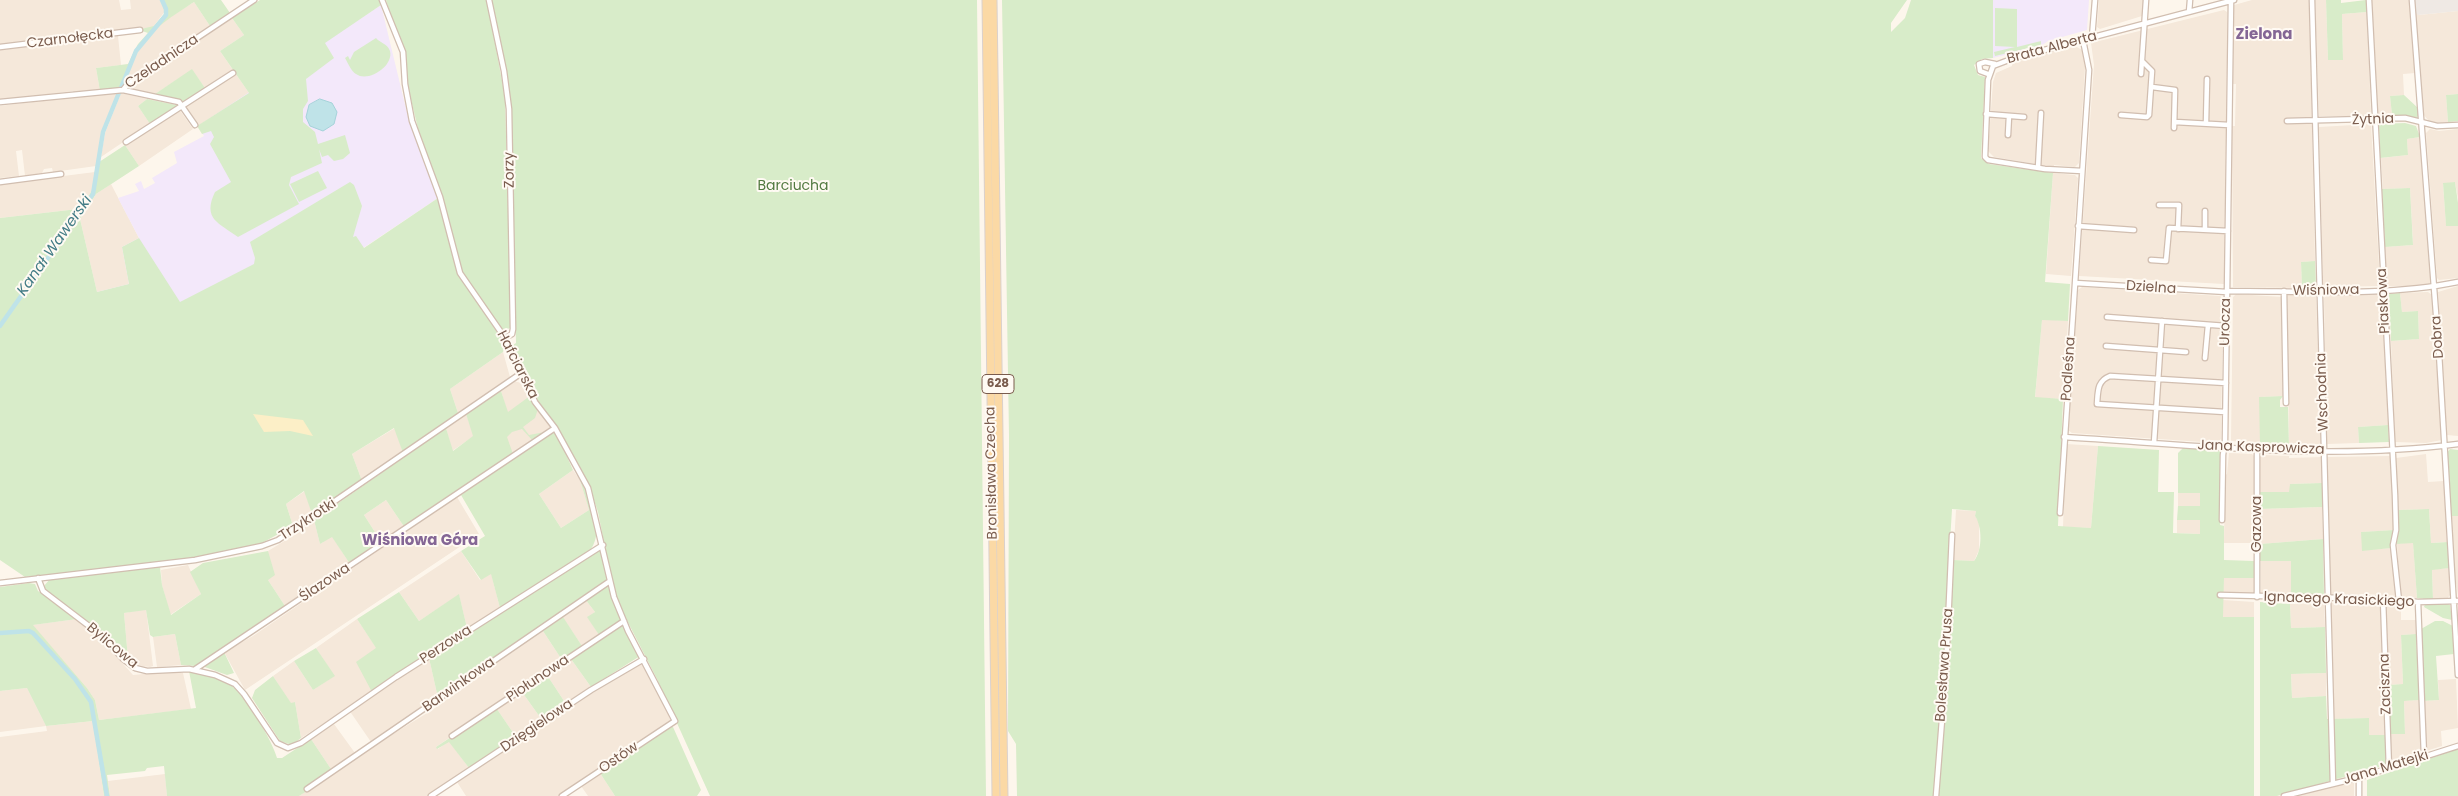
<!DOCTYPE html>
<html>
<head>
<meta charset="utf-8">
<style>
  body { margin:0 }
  canvas { display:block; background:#fdf6ec }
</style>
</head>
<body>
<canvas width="2458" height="796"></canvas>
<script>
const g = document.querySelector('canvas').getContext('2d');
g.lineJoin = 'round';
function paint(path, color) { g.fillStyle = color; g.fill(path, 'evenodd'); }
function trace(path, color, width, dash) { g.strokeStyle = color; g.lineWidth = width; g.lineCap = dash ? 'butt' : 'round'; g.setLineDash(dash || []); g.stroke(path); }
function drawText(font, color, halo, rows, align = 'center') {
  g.font = font + ' Poppins,sans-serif'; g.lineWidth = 4; g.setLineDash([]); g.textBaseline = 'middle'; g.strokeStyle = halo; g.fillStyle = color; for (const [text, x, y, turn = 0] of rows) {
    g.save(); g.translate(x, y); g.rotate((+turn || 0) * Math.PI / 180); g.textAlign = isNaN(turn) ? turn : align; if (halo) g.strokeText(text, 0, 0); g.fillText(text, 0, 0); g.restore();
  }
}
paint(new Path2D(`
  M0,0h119l2,10 10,-1 -1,-9h31l4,11 -11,15 -3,2 -151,17z
  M2099,0h45l-2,16 -42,13 -3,-2z
  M2252,0h57l6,261 -14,1 1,26 -69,-1 -1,-161h3l1,-42h-4l2,-79z
  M2315,0h11l2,60 15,-1 -1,-45 25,-2 4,104h-52z
  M2372,0h38l5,73 -12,1 1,21 -14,1 2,19 -14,1z
  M194,2l16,24 -85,57 12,-32 14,-17 11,-12z
  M2224,10l3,2v52l-3,220 -145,-8 15,-211 -3,-22z
  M2458,11v83l-12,1 2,27 -10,1 -9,-2 -7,-8 -7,-101 4,3z
  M232,18l12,17 -24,16 13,19 -28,18 -13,-18 -37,24 -28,-6z
  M118,36l3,29 -25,3 4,23 -26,3 -1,-3 -73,9v-50z
  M2075,46l7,4 3,17 -6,96 -4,4 -21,-2v2l-60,-10 -6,-6 5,-69 3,-9 16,-7v-3z
  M236,74l13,19 -51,33 -12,-19z
  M118,91l-16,39 -6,36 -43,6 -1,-4 -8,1 -2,4 -17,3 -3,-26 -6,1 3,25 -19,2v-72z
  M121,93l26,6 -9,7 12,18 -49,33 4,-24z
  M179,109l14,20 -54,37 -14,-21z
  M2371,124l9,159 -2,3 -53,1 -2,-3 -4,-157z
  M2430,129l9,2 19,-2v70l-3,-17 -12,2 3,41 12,1v52l-19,2 -2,-2 -11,-145z
  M2420,137l11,149h-44l-2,-39 28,-2v-4l-3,-53 -27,1 -2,-31 27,-3 -1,-16z
  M95,172l-3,18 -13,24 -1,-5 -78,9v-34z
  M2053,173l22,2 3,3 -7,98 -25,-2z
  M111,184l28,54 -17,9 7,37 -32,8 -17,-73 16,-25z
  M2458,286v150l-11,-1 -9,-143z
  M2082,287l138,9 3,3 -2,140 -4,4 -145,-10 -4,-3 10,-140z
  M2428,292l4,3 10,145 -16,3 -31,-1 -4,-101 28,-2 -1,-28 -16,1 -2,-19z
  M2236,294l46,3 1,99 -23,1v46l-29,-2 2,-144z
  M2379,294l3,1 6,130 -30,2 1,16 -32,1 -3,-146 3,-3z
  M2287,295h29l5,149 -32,1z
  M2042,319l26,2 -5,78 -28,-1z
  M503,352l7,25 -52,36 -8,-24z
  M514,381l7,2 7,14 2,-1 23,31 -40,27 -20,-31 14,-11 -6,-21z
  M466,414l8,22 -22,15 -6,-23z
  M395,428l8,25 -41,28 -10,-27z
  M2066,444l32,2 -7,82 -28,-1z
  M2229,453l23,1 2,2 1,87h-31l1,-68 2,-1z
  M2426,454l2,28 16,-1 3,61 -16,1 -2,-34 -31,1 -2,-52z
  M2263,455l26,1v2l33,-1v26l-32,1v8h-30v-36z
  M2390,456l4,74 -32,2v18l29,-2 1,16h3l2,32 -34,-2 -34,1 -2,-138z
  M573,470l7,10 9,30 -28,18 -22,-34z
  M305,491l7,23 -19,12 -7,-22z
  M2178,493h22v13h-22z
  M457,497l22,37 -234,156 -21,-38 29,-16z
  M386,500l19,28 -23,15 -18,-28z
  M2322,507l1,32 -63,5v-35z
  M1956,510l20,1 -1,5 4,6v28l-5,11 -21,-1z
  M2452,516h6v79l-4,-25z
  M314,520l6,24 12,-8 18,28 -65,42 -17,-26v-29l28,-17z
  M2177,520h23v14l-23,-1z
  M2413,542l4,56 -17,-1 -3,-53z
  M461,551l19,29 11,-7 9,35 -33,20 -8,-33 -40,26 -20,-29z
  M2261,561h30v35l-28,-1 -2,-3z
  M188,565l13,29 -31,21 -8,-30 -1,-15z
  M2449,568l1,27 -3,4 -14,1 -1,-31z
  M2224,578h30v16l-31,-2z
  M585,599l10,13 -7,5 11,18 -17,11 -21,-31 19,-10 -1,-2z
  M2223,600l31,2v15h-31z
  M2364,602l17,1 4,132h-16l-1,-17 -36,1 -3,-116z
  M2324,603l1,24 -34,1 -1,-24z
  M2389,604l12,1v15h15v14l-15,1 2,49 -14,1 -3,-78z
  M146,609l7,57 -3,1 -8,-1 -14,-7 -4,-46z
  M77,619l23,19 33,37 32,-3 18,1 8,36 -92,11 -4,-20 -8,-12 -55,-63z
  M357,619l20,30 -5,43 -71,46 -6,-36 -4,2 -18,-28 21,-15 19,29 21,-14 -18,-28z
  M543,631l19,29 -126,87 2,2 11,-8 20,27 -41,28h-129l87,-60 2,1 44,-27 56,-39 -1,-4z
  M175,634l6,31 -24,2 -4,-30z
  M429,658l9,40 -67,44 -22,-32z
  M571,659l20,28 -25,17 -19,-29z
  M637,664h6l28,56 -111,76h-94l-9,-14 126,-85z
  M2326,673v23l-34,2 -1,-24z
  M2456,679l2,49 -17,3 1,15 -16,5 -2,-50 15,-1 -1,-20z
  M27,688l19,38 47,-5 11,75h-104v-59l47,-6 -1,-5 -46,6v-41z
  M522,692l20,28 -26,17 -19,-28z
  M2419,700l2,53 -30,10 -1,-29 15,-1 -1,-32z
  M334,724l21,29 -24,16 -20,-30z
  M600,773l15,23h-27l-7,-10z
  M165,774l2,22h-57l-2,-15z
  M2354,780v16h-60l42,-12z`), '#f5e8da');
paint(new Path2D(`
  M2413,0h45v11l-40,4 -3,-3z`), '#efe9e4');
paint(new Path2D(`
  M1993,0h96l-2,30 -39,11 -7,5 -48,12z
  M381,5l27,112 30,81 -314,210 -27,-116 32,-8 -7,-37 17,-9 -21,-40 21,-7 -4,-7 6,-3 3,8 11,-6 -3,-5 25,-15 -3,-11 30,-16 -6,-10z`), '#f3e8fa');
paint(new Path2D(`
  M161,0h60l9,13 -20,13 -16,-24c-21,14 -41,25 -56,48 -7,11 -8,29 -19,37 -4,3 -13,3 -19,4l-4,-23 32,-4 10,-20 10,-11 -6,-2 -1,-2 13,-3 11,-13z
  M260,0h119l2,5 -56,38 9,15 -28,21 2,22 -5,8v13l12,10 3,12 27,-9 5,18 -7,6 -9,2 -6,-6 -6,2 -3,-8 3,14 -31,14 -2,8 10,19 -61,33c-19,-14 -36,-18 -23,-45l16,-10 -21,-38 4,-7 -3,-6 -9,3 -5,-8 52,-33 -29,-42 24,-16 -12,-17z
  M386,0h101l18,97 6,231 -8,2 -41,-57 -24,-89 -16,-39 -15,-62 -4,-29z
  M492,0h485l9,796h-276l-53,-117 -42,-82 -17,-85 -7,-21 -8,-17 -48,-73 -22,-56 3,-2 -6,-242z
  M988,0h3l10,785h-3z
  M1002,0h905l-16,23v9l14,-14 6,-18h82v58l-11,1 -8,6 4,10 7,2 -4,81 8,6 64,9 -8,109 25,2 -2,37 -26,-1 -7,77 28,2 -5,127 33,2 7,-82 61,4 -1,42h16l-1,41 27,1v-14h-23l1,-14h22v-13h-22v-40l5,-5 37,3v74l4,1v34l30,1v17h-30l-1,39h31v179h-316l9,-119 6,-117 21,1c9,-11 8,-35 1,-45l1,-5 -24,-2 -17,287h-918l-1,-52 -8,-13 1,-295z
  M2326,0h15v3l25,-3 1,12 -25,2 1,46h-15z
  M1995,8l22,1v38l24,-6v4l-46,11 -1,-4 21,-5 -20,-1z
  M376,38c4,5 11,5 14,13 4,15 -22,32 -34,23 -5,-3 -8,-11 -11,-16l3,-2 2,4 4,-8z
  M192,69l13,19 -22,15 -2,-3 -26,-6z
  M2458,94v27l-10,1 -2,-27z
  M2404,95l14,13 1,7 -3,3 -24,-3 -2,-19z
  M147,99l29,6 1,1 -27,18 -12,-18z
  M2405,123l11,3 4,11 -13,2 1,16 -28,3 -1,-34z
  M125,145l14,21 -43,28 -16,25 17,73 32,-8 -7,-37 17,-9 41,64 74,-38 1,-6 -5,-16 100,-60 4,3 8,21 -9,31 3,-1 8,12 74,-50 22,79 45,67 -2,8 -53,37 8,24 -55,40 -9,-25 -42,26 10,27 -50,33 -8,-23 -18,13 7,22 -31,17 -47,11 -56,9 -134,14 -25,-17v-342l78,-9 1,4 13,-23 4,-26z
  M318,171l9,17 -28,14 -9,-18z
  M2455,182l3,21v23h-12l-3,-43z
  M2410,188l3,57 -28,2 -3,-58z
  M2315,261l1,24 -3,3h-11l-1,-26z
  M2400,293l2,19 16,-1 1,28 -28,2 -2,-47z
  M501,391l7,21 22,-16 8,13 -3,9 -12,9 6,8 16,-3 -12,9 -11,-12 -10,3 -5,5 6,17 -108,74 -19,-28 -22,15 18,28 -32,21 -18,-27 -12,7 -6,-24 132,-92 7,23 20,-15 -7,-22z
  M2283,396l-3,4v7h8l1,40 -29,-2 -1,-48z
  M2388,425l1,17 -30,1 -1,-16z
  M555,430l18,40 -34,24 22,34 28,-18 -9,-30c10,18 25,49 11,69l-91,59 -9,-34 -10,6 -20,-29 24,-15 -24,-41z
  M2450,449l8,1v66h-7l-4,-63z
  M2322,483v24l-62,2v-17h29l1,-8z
  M2429,509l2,34 17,-1 1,26 -17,2 1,30 -16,-2 -4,-55 -16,1 1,-34z
  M2394,530l-3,18 -29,3 -1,-19z
  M2323,539l1,56 -33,1v-35h-31v-17z
  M600,549l7,32 -169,117 -9,-40z
  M268,551l7,24 -7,5 17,26 -90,60 -14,-1 -6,-31 -22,3 -3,-2 -4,-25 -22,3 4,46 -47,-43 -36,-27 -1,-3 5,-6 111,-13 2,18 9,30 30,-21 -11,-22 13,-9z
  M29,583l6,1 3,7 39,28 -44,6 54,63 8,12 4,20 97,-12 -7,-37c13,3 32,6 43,15 15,12 40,54 45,72h5l29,-19 20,30 -26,18 2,4 -8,5h-132l-3,-30 -17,2 -2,3 -38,4 3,21h-6l-11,-75 -47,5 -19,-38 -27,3v-104z
  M607,584l15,36 -23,15 -12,-18 8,-5 -10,-13z
  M399,592l20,29 40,-27 8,34 -95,64 -16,-30 20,-14 -19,-29z
  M2260,602l30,2 1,24 34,-1 1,46 -35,1 1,24 34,-2 1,23 42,-1v17h16l1,30 -109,31h-17z
  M2446,603l4,2 2,15 -9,-2 -19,-11 1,-3z
  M563,617l19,29 -20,14 -19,-29z
  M2435,621h8l10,5 1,28 -18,2 3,44 -16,1 -2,-72z
  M623,623l17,33 -49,31 -20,-28z
  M2416,634l3,66 -15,1 1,33h-15l-1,-49 14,-1 -2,-49z
  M316,648l19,28 -22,14 -19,-29z
  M224,652l10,21 -7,2 -25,-9z
  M547,675l19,29 -24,16 -20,-28z
  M273,676l18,27 4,-1 6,36 -9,7 -12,-4 -28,-43 3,-8z
  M497,709l19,28 -47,31 -20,-26 -12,7 -1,-2 15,-10 2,2z
  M669,727h4l28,63 -4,6h-82l-15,-23z
  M2458,749v47h-91v-16z`), '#d8ecc9');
paint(new Path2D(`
  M253,414l50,6 10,16 -23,-5 -26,1z`), '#fcefc7');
const water = new Path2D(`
  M320,99l12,4 5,9 -3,12 -11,7 -13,-5 -4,-9 3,-12z`);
paint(water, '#bfe3e8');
trace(water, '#a5d3da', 1);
trace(new Path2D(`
  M0,326l93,-132 10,-62 33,-81 30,-36v-6l-4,-9
  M0,633l29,-2 4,2 42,46 16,23 16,94`), '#bfe3e8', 4.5);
const minor = new Path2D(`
  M382,0l21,52 2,32 7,37 28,76 20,76 45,65 30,64 20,26 33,60 26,109 14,34 47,90 -113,75
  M489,0l15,71 5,38 4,220 -1,5 -7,4
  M2312,0l21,784
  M2369,0l26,495 1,35 -3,15 6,56
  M2412,0l27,353 19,322
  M2189,12l1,-12
  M2092,38l3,-38
  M0,47l140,-17
  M1988,74l-8,-3 -1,-7 6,-2 10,2
  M2141,74l5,-74
  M2152,87l23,3 -1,38
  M123,90l56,12 16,23
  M0,102l123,-12 5,-6 126,-84
  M1986,114l38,3
  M2121,115l26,2 2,-2 3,-44 -10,-10
  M2287,121l118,-3 32,8 21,-1
  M2175,122l54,3
  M2206,123l1,-44
  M2008,135l1,-19
  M126,142l107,-69
  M2038,168l3,-55
  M2082,171l-37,-2 -57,-9 -3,-3 3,-77 5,-14 21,-8 220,-58
  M0,182l61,-8
  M2159,205h20l-1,24
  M2078,226l56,4
  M2205,230v-19
  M2151,260l15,1 3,-33 59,3
  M2075,283l152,9
  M2227,291c74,0 159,6 231,-9
  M2284,291l2,112
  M2107,317l119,9
  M2106,346l80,6
  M2205,358l3,-33
  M2225,412l-128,-8c1,-13 0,-23 13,-28l116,7
  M2064,437c131,8 264,24 394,7
  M2154,443l8,-122
  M2257,450v147
  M2060,513l29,-443 -6,-30
  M2222,520l1,-65 2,-14 6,-440
  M38,578l5,13 59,45 21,23 12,9 12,3 42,-2 26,6 20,9 9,10 33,49 11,5 13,-5 95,-66 207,-132
  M0,583l195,-23 67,-14 16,-6 242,-166
  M2220,595l163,4 35,3 40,-1
  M2383,599l6,169
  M2418,602l6,154
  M194,670l361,-242
  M452,736l172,-115
  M307,789l303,-208
  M431,796l160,-106 53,-31
  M1936,796l10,-127 6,-134
  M2284,796l77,-19 97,-31
  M2359,796v-19`);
const primary = new Path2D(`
  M986,0l10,796
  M993,0l11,796`);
trace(minor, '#d1beb0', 7);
trace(primary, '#dad1cd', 9);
trace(minor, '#fff', 4.5);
trace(primary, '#fbd9a5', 7);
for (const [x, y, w] of [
  [998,384,32]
]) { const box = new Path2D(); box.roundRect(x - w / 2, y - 9.5, w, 19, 4); g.fillStyle = '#fffaf3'; g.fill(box); trace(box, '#7a5c4d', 1); }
drawText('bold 12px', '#7a5c4d', null, [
  ["628",998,384]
]);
drawText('14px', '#7a5c4d', '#fffaf3', [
  ["Czarnołęcka",70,39,-7],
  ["Brata Alberta",2052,48,-15],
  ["Czeladnicza",162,62,-34],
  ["Żytnia",2373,120,-2],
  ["Zorzy",510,170,-91],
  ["Dzielna",2151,288,4],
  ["Wiśniowa",2326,291,-1],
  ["Piaskowa",2384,301,-93],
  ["Urocza",2226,322,-89],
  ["Dobra",2438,337,-94],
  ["Hafciarska",517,365,63],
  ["Podleśna",2069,369,-86],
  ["Wschodnia",2323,392,-92],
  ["Jana Kasprowicza",2261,448,2],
  ["Bronisława Czecha",992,473,-91],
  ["Trzykrotki",308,520,-33],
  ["Gazowa",2257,524,-90],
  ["Ślazowa",325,583,-34],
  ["Ignacego Krasickiego",2339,600,2],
  ["Perzowa",446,645,-33],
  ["Bylicowa",112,646,40],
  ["Bolesława Prusa",1945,665,-86],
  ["Piołunowa",538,679,-34],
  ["Zaciszna",2386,684,-92],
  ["Barwinkowa",459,685,-35],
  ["Dzięgielowa",537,726,-34],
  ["Ostów",619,758,-34],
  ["Jana Matejki",2386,768,-17]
]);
drawText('14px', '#537a41', '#fffaf3', [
  ["Barciucha",793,186]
]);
drawText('bold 15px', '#846695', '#fffaf3', [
  ["Zielona",2264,35],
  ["Wiśniowa Góra",420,541]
]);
drawText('italic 15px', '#437c86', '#fffaf3', [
  ["Kanał Wawerski",55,246,-55]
]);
</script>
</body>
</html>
